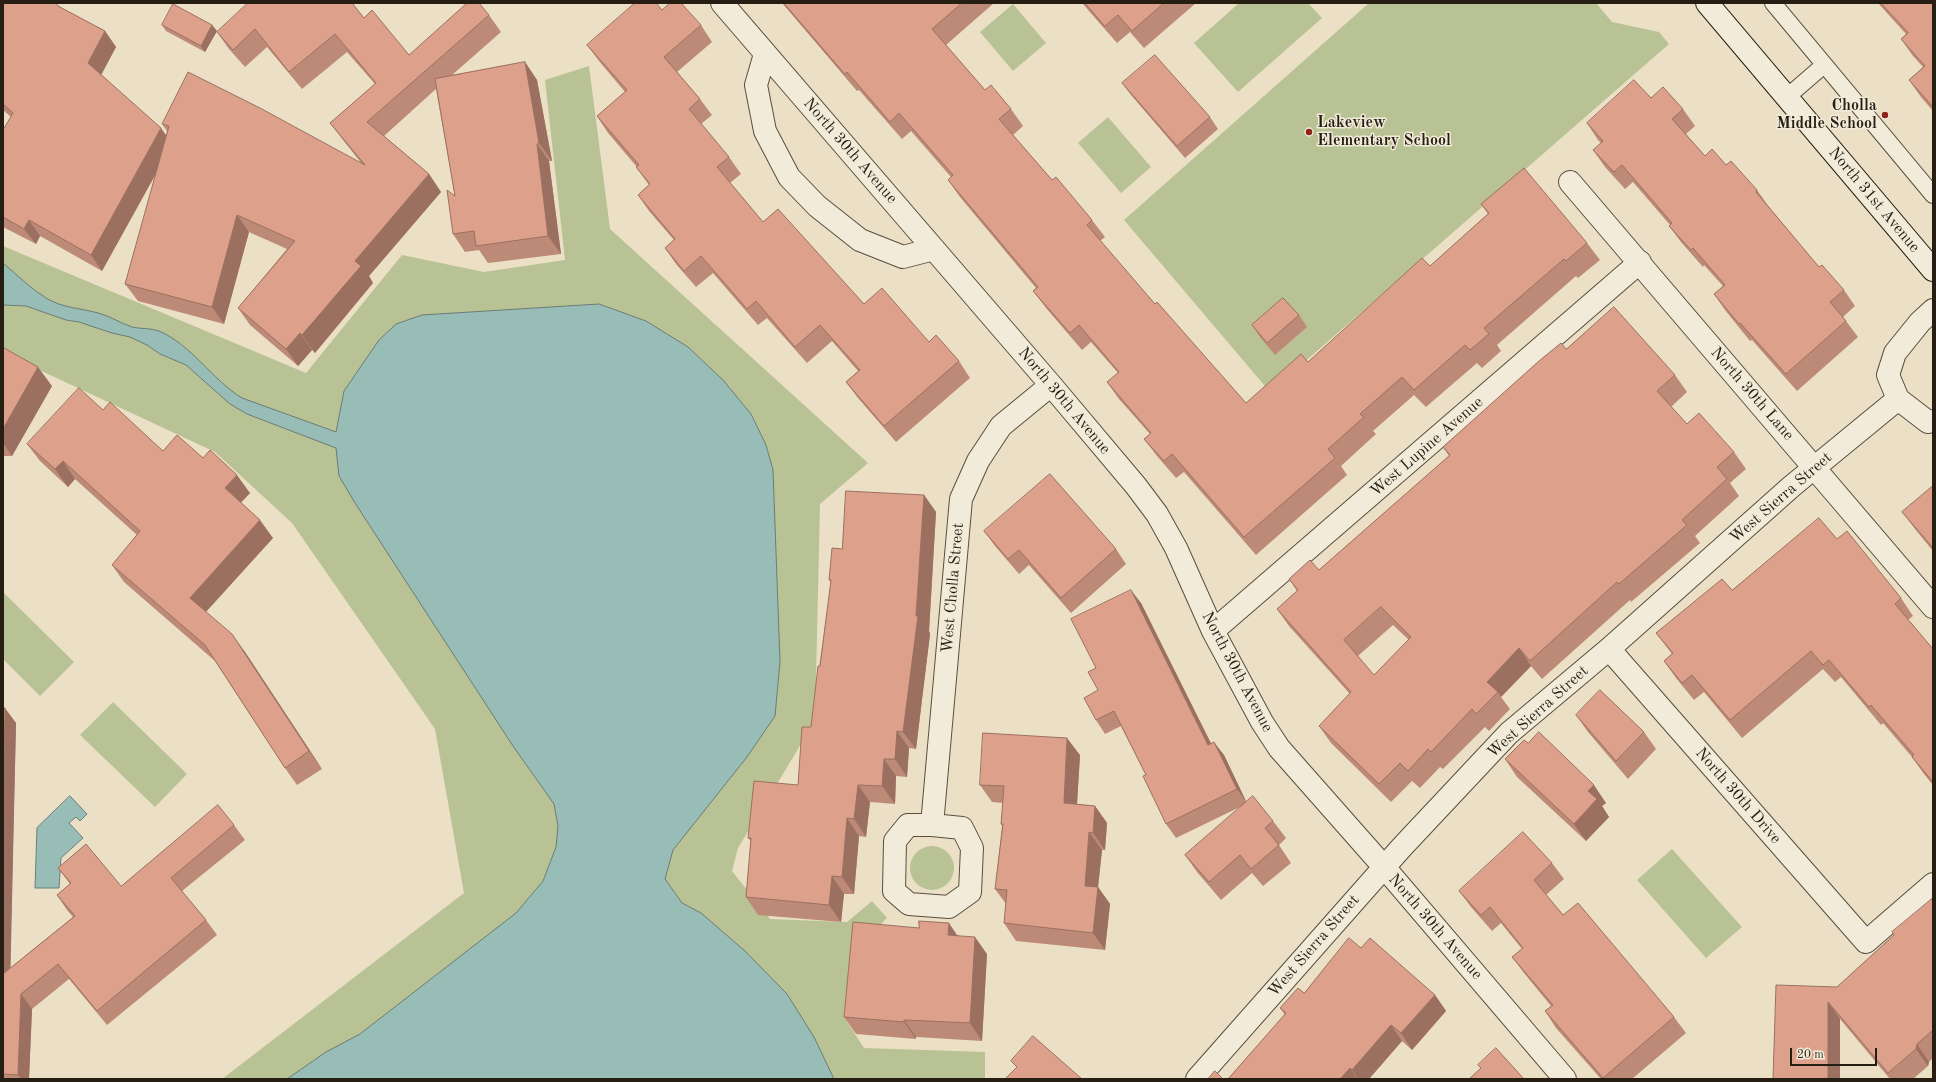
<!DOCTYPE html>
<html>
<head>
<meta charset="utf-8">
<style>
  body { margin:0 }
  #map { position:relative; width:1936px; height:1082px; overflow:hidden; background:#ebe0c5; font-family:"Old Standard TT",serif }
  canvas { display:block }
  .frame { position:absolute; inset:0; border:4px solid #271e13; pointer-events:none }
  .scale { position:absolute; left:1790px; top:1048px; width:87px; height:18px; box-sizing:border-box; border:2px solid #271e13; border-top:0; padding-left:5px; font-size:12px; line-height:14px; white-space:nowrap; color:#271e13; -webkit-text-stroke:3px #f2ebd9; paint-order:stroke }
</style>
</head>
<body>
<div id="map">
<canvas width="1936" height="1082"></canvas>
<div class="frame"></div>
<div class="scale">20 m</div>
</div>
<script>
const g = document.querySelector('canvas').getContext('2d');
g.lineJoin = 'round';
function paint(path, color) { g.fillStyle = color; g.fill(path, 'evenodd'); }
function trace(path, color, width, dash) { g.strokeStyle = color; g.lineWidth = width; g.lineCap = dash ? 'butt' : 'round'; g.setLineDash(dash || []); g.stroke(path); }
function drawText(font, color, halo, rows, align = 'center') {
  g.font = font + ' "Old Standard TT",serif'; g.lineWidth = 3; g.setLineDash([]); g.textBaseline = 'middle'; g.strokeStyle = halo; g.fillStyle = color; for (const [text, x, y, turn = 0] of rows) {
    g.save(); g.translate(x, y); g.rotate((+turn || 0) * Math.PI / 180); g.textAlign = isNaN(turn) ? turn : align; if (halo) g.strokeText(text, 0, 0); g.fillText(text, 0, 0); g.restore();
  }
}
paint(new Path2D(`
  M1239,3h69l14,15 -84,74 -44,-49z
  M1369,3h227l16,19 47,10 10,12 -399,348 -146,-172z
  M1013,4l33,39 -33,28 -33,-39z
  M589,66l21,163 258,234 -48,41 -5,217 -77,127 -6,23 38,48 77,3 25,-21 15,17 -37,38 -6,61 20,31 121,4v27h-763l242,-186 -29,-164 -143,-206 -77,-71 -212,-99v-107l303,127 96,-118 82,17 81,-12 -20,-180z
  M1108,117l43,50 -30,26 -43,-50z
  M3,592l71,70 -34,34 -37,-37z
  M113,702l74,72 -32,33 -75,-72z
  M910 868a22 22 0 1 1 44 0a22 22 0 1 1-44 0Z
  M1672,849l70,78 -36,31 -69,-78z`), '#b9c294');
const water = new Path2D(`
  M3,263c14,12 27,25 43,35 16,10 34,10 52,15 12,3 22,10 34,14 8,2 19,1 27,4 33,14 52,48 83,67l94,34 8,-41 35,-51 17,-16 26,-9 177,-11 47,17 42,26 35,33 28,34 15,31 7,25 7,192 -5,54 -28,41 -74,93 -8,29 17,24 19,10 44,38 42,43 27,43 20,42h-547l39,-27 34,-18 156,-121 27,-32 13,-34 2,-21 -4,-22 -41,-58 -158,-243 -16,-27 -3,-28 -89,-34 -17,-10 -44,-39 -26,-11 -13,-9 -17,-8 -18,-4 -33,-11 -13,-2 -40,-14 -23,-1z
  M70,796l17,18 -7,7 -4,-4 -7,6 14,15 -22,20 -2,30h-24l2,-60z`);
paint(water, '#98bdb7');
trace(water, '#6b7d75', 1);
const lane = new Path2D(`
  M1773,3l160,192
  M1787,97l37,-32`);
const street = new Path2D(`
  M722,3l329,382 85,101 21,28 19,34 37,83 49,91 17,26 105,119 181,212
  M765,54l-9,31 9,46 24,46 28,29 43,34 43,17 31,-8
  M1570,182l363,425
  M1933,310l-13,12 -25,31 -7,22 10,24 30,23 5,-1
  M1213,631l427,-369
  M1609,649l257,293 67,-58
  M908,825h24l30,3 10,20 -2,44 -21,15 -40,-3 -15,-13 1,-50z
  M932,825l29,-326 17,-38 23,-35 50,-41
  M1197,1079l205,-232 107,-114 100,-84 183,-163 106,-87`);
const secondary = new Path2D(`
  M1707,3l226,267`);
trace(lane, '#584e40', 18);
trace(street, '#584e40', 24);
trace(secondary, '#271e13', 24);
trace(lane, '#f2ebd9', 16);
trace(street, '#f2ebd9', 22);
trace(secondary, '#f2ebd9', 22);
paint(new Path2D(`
  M3,3l55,3 47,25 11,16 -15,28 65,60 1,-4 -5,-7 200,40 -19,-24 -13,-17 45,-39 -28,-32 -45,37 -35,-42 -22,20 -16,-18 -12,-17 147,-14 45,37 80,-40 12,17 -49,43 73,-13 12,18 15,81h-3l12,93 -73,9 -9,-13 -14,2 -12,-18 2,-38 -19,-107 -52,47 45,38 12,18 -72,84 4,7 -58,70 -3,-3 -14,16 -48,-41 -12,-17 49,-59 -38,-17 -25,92 -86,-23 -13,-17 31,-110 -54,97 -62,-35 -4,8 -33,-17v-97l8,-13 -8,-7z
  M782,3h212l-48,42 39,45 26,19 12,17 -10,9 39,45 40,40 13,17 -5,4 55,63 91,99 62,-41 122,-96 58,-52 -7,-10 106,39 13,17 -22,18 -2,-2 -79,69 4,6 -19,17 -5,-5 -51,44 -12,-12 -41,36 3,3 -35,32 6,9 -91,80 -72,-83 -8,6 -19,-22 -13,-17 6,-5 -31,-35 -12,-17 11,-9 -27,-31 -9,8 -36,-42 -13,-17 3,-3 -76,-91 -12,-17 3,-3 -40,-46 -9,8 -43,-49 -2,1z
  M1082,3h114l-52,45 -14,-16 -13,11z
  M1878,3h55v108l-12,-14 -12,-17 14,-13 -10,-11 -12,-17 5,-5z
  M662,10l39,15 11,17 -35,30 23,27 12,16 -11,9 28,33 12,17 -11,9 33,39 101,82 65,38 30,19 11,17 -74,64 -38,-44 -12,-16 12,-11 -26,-30 -25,22 -40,-45 -9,7 -45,-52 -17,14 -20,-23 -11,-16 9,-8 -25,-29 -11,-16 11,-10 -13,-18h1l-29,-34 -11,-17 28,-24 -26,-31 -12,-16z
  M162,25h50l5,6 -12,21 -39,-21z
  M1122,83l88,34 8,12 -33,29 -54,-63z
  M1651,98l32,11 12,17 -9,8 19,22 21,9 31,25 12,17 50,60 25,23 11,16 -12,11 15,20 -61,54 -45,-51 -2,1 -25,-31 -11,-16 9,-8 -19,-21 -1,2 -22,-25 -12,-16 1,-1 -37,-43 -8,7 -20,-22 -12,-17 8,-7 -3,-3 -11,-17z
  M1299,315l8,12 -32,28 -15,-18 -8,-12z
  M1566,349l109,26 12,17 -16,15 16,17 47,28 12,17 -16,14 9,13 -44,40 5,7 -69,59 -1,-2 -88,79 -11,-13 -30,31 9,12 -21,22 -4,-4 -42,42 -3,-2 -20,21 -8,-7 -21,21 -60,-59 -12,-17 31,-32 -61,-68 -12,-17 20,-18 -8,-12 30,-9 130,-114 -6,-9zM1393,625l16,15 -35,35 -16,-19z
  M3,351l49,35 -40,70h-9z
  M103,410l60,41 40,7 47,35 -9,10 32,35 -67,74 39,40 77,117 -25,16 -12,-17 -70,-107 -91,-79 -12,-17 25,-30 -62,-56 -7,8 -28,-26 -13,-17z
  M1933,486v65l-18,-22 -13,-17z
  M924,495l12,17 -7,119 1,3 -14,115 -7,-1 -2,29 -11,-1 -1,28 -25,-2 -4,35 -7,-1 -5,58h-10l-3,28 -83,-7 -12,-18 5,-56 -3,-3 50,-53 13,-58 20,-145 -2,-2 13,-31z
  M984,531l132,18 10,15 -55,49 -42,-48 -10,9 -24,-28z
  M1837,539l64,59 12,18 -5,4 25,29v136l-9,-11 -12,-17 -29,-34 -2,2 -40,-48 -6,5 -12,-13 -81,69 -38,-46 -10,8 -18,-22 -12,-17 8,-7 -16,-21 76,-43z
  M1141,603l70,140 13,12 22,47 27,19 13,17 -7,7 12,18 -28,23 -11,-13 -31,27 -24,-28 -12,-17 57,-49 -66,32 -10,-14 -20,-49 -25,-49 -16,8 -9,-14 2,-30 -2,-22z
  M3,708l13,15 -6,245 63,-51 -6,-7 -10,-15 13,-11 -12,-16 63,18 113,-61 11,15 -63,51 24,29 11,15 -110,90 -38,-46 -37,30 -3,70h-26z
  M1576,715l68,17 12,17 -28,30 -40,-47z
  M1528,743l78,60 -4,3 7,11 -23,24 -69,-64 -12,-18z
  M1080,755l-3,49 18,2 12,17 -2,27h-3l-4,37 12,17 -5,46 -89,-9 -12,-18 2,-19 -11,-15 7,-63 -1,-2 2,-21 -11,-1 -12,-17z
  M1552,863l12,16 -18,16 17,20 111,102 12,16 -54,46h-31l-45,-51 -11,-17 6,-5 -27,-33 -12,-16 10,-8 -21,-26 -9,8 -21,-24 -12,-16z
  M1933,898v160l-4,4 -1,4 -15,13h-23l-50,-60 -67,60 64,-92 57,-52z
  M958,936l29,18 -5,87 -66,-4v2l-60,-5 -12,-17z
  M1361,948l74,47 11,16 -34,39 -10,-9 -33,38h-141l57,-64 -5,-7 24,-15z`), '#be8a78');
paint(new Path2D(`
  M212,25l5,6 -12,21 -4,-6z
  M105,31l11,16 -17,32 -11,-16z
  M525,62l12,18 15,81 -13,-18z
  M161,128l11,16 -70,127 -11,-16z
  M537,144l12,17 12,93 -13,-18z
  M429,174l12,18 -72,84 4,7 -58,70 -13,-18 53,-74z
  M237,215l12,17 -25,92 -12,-17z
  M29,220l11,16 -4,8 -12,-15z
  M300,333l12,17 -14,16 -12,-17z
  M38,367l14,19 -40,70 -9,-13v-14z
  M63,461l12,18 -7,8 -13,-18z
  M237,475l13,18 -13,13 -12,-18z
  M924,495l12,17 -7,119 1,3 -14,115 -13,-17 13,-116z
  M260,520l13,18 -71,78 -12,-18z
  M1131,590l10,13 77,155 -10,-13z
  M232,634l13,18 77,117 -13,-18z
  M1519,648l12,18 -30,31 -3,-5 -11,-10z
  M5,708l11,15 -6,269 -7,-9v-175z
  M897,731l12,17 -2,29 -12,-18z
  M1067,738l13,17 -4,65 -12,-17z
  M1214,742l10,13 23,48 -10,-14z
  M884,759l12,17 -1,28 -13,-18z
  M858,785l12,17 -4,35 -12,-18z
  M1594,785l12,18 -4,3 7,11 -23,24 -12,-17 14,-33z
  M1095,806l12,17 -2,27 -12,-17z
  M847,818l12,18 -5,58 -12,-17z
  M1089,832l13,18 -4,37 12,17 -5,46 -12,-17 -8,-47z
  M832,876l12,18 -3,28 -12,-17z
  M949,923l12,18 -13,-6z
  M975,937l12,17 -5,87 -12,-18z
  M21,994l11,15 -3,70h-8l-3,-4z
  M1435,995l11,16 -34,39 -11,-17z
  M1828,1002l12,17v60h-12z
  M904,1020l12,17v2l-12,-17z
  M1391,1025l11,16 -33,38h-11l-6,-9z
  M1917,1044l12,18 -1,4 -12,-17z
  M1350,1068l7,11h-17z`), '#9b7061');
const building = new Path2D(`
  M3,3h53l2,3 47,25 -17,32 73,65 -70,127 -62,-35 -5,9 -21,-12v-87l10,-17 -10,-9z
  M248,3h104l12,15 8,-8 37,45 58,-52h12l10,12 -122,107 62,52 -74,87 6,5 -59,69 -2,-2 -14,16 -48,-41 57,-67 -58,-26 -25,92 -87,-23 44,-158 -7,-2 26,-52 72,36 105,57 -35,-42 46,-40 -41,-49 -46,38 -34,-43 -22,21 -16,-18z
  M635,3h21l6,7 8,-7h11l20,22 -37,32 36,42 -11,10 40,48 -12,10 46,55 15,-13 86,95 18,-16 47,54 7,-7 23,26 -75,65 -38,-44 14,-12 -40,-45 -25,22 -39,-46 -9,8 -46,-53 -17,15 -19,-23 10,-9 -37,-44 12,-11 -14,-17 3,-2 -42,-49 30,-26 -40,-45z
  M784,3h178l-30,26 53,61 6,-5 20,24 -12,10 53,61 4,-3 36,43 -5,5 68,79 2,-2 89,101 55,-49 7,8 114,-104 8,8 59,-53 -8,-9 43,-36 63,75 -21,18 -2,-2 -80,69 5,6 -19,16 -5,-5 -51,45 -12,-13 -42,37 4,3 -36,32 7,9 -91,79 -72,-83 -8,7 -20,-22 7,-6 -44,-51 12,-10 -40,-47 -9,8 -37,-42 5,-4 -90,-107 5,-5 -54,-62 -9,9 -43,-50 -2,2z
  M1085,3h79l-32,28 -14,-16 -13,11z
  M1881,3h52v104l-24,-27 16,-14 -24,-27 7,-6z
  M173,4l39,21 -11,21 -39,-21z
  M1155,55l55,62 -33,29 -55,-63z
  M525,62l14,81 -2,1 11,92 -72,10 -2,-15 -21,3 -6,-44 8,6 -20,-117z
  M1634,80l17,18 12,-11 20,22 -11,10 33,37 7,-7 14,16 5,-4 26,29 -1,2 63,75 3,-2 22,25 -14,12 16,19 -60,53 -46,-51 -1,1 -25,-30 11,-9 -32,-37 -2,2 -22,-24 3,-3 -50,-58 -8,7 -21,-22 10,-9 -16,-18z
  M1283,298l16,17 -32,28 -15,-18z
  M1614,307l61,68 -18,16 30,33 12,-11 35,39 -17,15 10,12 -45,41 5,5 -68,59 -2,-2 -87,79 -11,-13 -32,34 11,10 -22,22 -4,-5 -41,43 -3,-3 -20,22 -8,-8 -21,21 -60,-58 32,-34 -74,-83 21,-19 -9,-11 21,-19 9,10 131,-115 -7,-8 96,-86 22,-18 5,6zM1381,607l30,30 -37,38 -30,-35z
  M4,348l34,19 -35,62v-78z
  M79,388l24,22 7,-8 53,49 14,-16 26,23 7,-8 27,25 -12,13 35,32 -70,78 42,36 77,117 -24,17 -80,-123 -93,-80 28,-34 -77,-70 -8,8 -28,-25z
  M1050,474l66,75 -55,49 -42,-48 -11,9 -24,-28z
  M1933,486v62l-31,-36z
  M846,491l78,4 -8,121h2l-15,116 -6,-1 -2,28h-11l-2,27 -24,-1 -4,34 -7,-1 -5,59 -10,-1 -3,29 -83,-8 5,-59h-3l6,-57 44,4 4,-58h9l7,-61h2l11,-86h-2l3,-32 10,1z
  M1819,518l18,21 10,-8 54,67 -6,6 38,45v133l-21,-25 2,-2 -43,-50 -2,2 -40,-47 -6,5 -12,-14 -81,69 -38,-45 -10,8 -18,-22 9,-8 -17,-20 66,-54 10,11z
  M1131,590l77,155 6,-3 23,47 -71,35 -23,-48 3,-1 -32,-64 -18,9 -12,-22 14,-8 -10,-18 8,-4 -25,-49z
  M1600,690l44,42 -28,29 -40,-46z
  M3,708h2l-2,100z
  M1539,732l55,53 -6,6 9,8 -23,25 -69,-65 19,-19 4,3z
  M983,733l84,5 -3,65 31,3 -2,27 -4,-1 -4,54 13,1 -5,46 -89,-10 3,-33 -12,-1 8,-65h-2l3,-38 -24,-1z
  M1253,796l20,25 -8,7 14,17 -28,24 -11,-14 -31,27 -24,-27z
  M218,805l16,20 -63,53 35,42 -109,91 -39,-47 -37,30 -3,81 -15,-1v-100l72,-58 -18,-21 14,-12 -13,-15 28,-24 35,42z
  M1523,832l29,31 -18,17 29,35 15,-12 96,114 -71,61 -58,-67 8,-6 -41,-48 11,-9 -33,-41 -9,8 -22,-24z
  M1933,898v132l-16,14 -1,5 -28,24 -60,-71v77h-55l3,-94 61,2 57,-52 -2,-3z
  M919,921l30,2 -1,12 27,2 -5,86 -66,-3v2l-60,-5 9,-95 66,6z
  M1349,938l12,10 9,-10 65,57 -34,38 -10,-8 -39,45 -2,-2 -10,11h-112l58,-66 -6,-5 18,-20 6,5z
  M1033,1036l49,43h-77l12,-12 -6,-6z
  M1496,1048l28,31h-55l12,-11 -3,-3z
  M1215,1071l8,8h-15z`);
paint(building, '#dda08b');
trace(building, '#9b7061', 1);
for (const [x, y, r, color] of [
  [1885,115,4,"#8f2418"],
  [1309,132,4,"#8f2418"]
]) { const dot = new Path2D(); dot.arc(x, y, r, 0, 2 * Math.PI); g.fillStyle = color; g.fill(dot); trace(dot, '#f2ebd9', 1.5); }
drawText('bold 16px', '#271e13', '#f2ebd9', [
  ["Cholla",1877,106],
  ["Middle School",1877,124],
  ["Lakeview",1317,123,"left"],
  ["Elementary School",1317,141,"left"]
], 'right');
drawText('16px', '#271e13', '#f2ebd9', [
  ["North 30th Avenue",850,151,49],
  ["North 31st Avenue",1874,200,50],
  ["North 30th Lane",1752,394,49],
  ["North 30th Avenue",1064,401,50],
  ["West Lupine Avenue",1427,447,-41],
  ["West Sierra Street",1781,498,-41],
  ["West Cholla Street",953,588,-85],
  ["North 30th Avenue",1237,672,62],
  ["West Sierra Street",1538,712,-42],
  ["North 30th Drive",1738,796,49],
  ["North 30th Avenue",1435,927,49],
  ["West Sierra Street",1314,946,-49]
]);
</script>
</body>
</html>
